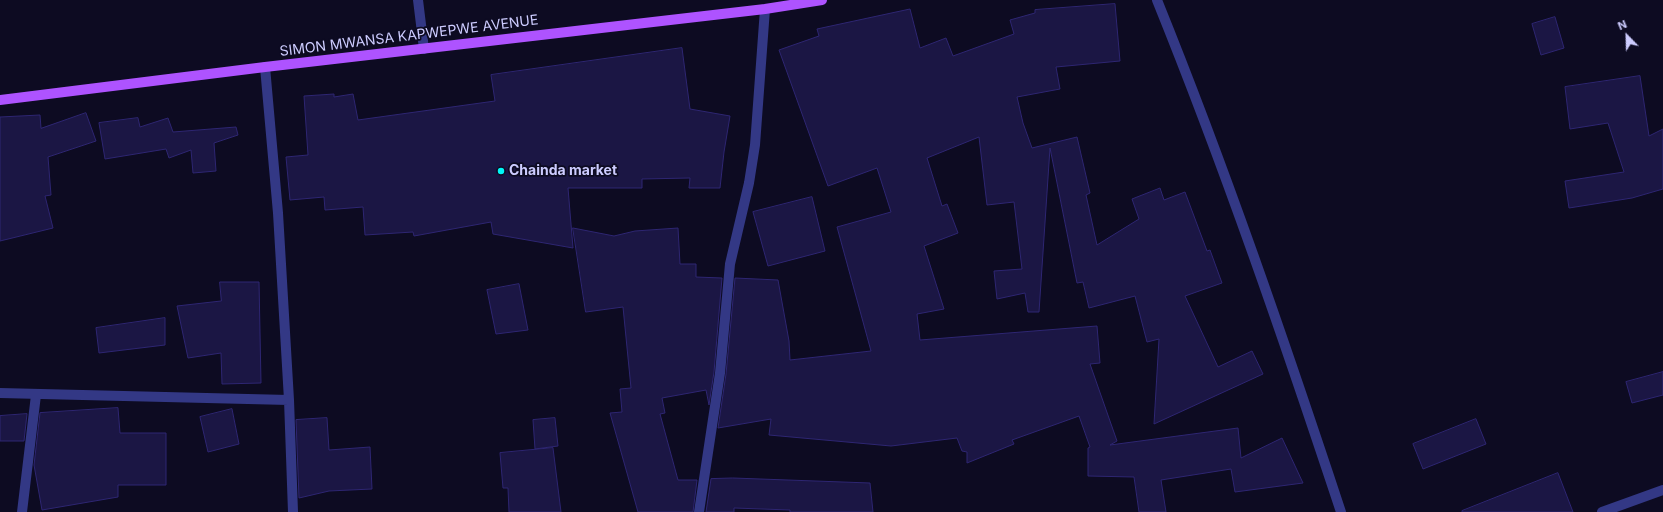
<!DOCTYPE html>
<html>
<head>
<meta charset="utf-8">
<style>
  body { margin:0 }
  #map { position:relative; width:1663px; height:512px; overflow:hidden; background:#0d0b22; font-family:Inter,sans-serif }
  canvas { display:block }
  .north { position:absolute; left:1607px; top:16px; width:40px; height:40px; -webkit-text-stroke:3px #0d0b22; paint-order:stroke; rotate:337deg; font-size:11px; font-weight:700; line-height:16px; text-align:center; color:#cdccff }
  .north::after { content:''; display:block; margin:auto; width:14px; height:18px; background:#cdccff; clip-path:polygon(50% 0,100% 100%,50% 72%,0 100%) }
</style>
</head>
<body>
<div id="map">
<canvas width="1663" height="512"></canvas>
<div class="north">N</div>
</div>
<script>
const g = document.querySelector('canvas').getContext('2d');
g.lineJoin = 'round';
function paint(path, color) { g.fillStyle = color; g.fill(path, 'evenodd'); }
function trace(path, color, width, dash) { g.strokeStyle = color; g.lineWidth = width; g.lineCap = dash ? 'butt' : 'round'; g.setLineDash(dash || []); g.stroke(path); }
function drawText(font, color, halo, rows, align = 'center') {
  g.font = font + ' Inter,sans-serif'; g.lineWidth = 3.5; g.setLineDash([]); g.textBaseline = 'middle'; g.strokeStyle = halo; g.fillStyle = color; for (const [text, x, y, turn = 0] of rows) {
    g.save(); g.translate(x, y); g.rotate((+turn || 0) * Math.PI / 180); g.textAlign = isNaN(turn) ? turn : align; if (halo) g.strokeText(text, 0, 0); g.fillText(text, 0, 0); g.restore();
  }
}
const building = new Path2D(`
  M1115,4l5,57 -64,6 4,22 -43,8 6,26 9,25 45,-11 13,56 -4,2 11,50 42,-26 -7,-20 28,-11 4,12 21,-8 22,59 3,-1 12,33 -37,13 33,71 34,-16 11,23 -109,50 5,-85 -12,3 -12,-46 -46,12 -6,-26 -6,1 -27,-135 -11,164h-11l-3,-19 -28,6 -3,-28 28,-2 -8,-67 -27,3 -8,-68 -52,21 15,48 5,-2 11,29 -34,13 20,63 -27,5 3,26 177,-14 3,37 -10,1 27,77 -7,4 128,-17 3,30 41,-20 21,45 -68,9 -4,-23 -70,11 5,32h-27l-5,-35 -46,-1v-28l2,-1 -11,-31 -67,24 2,4 -47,19v-11l-5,-1 -5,-13 -66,8 -122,-11 2,-16 -53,9 8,-54 9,-96 43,2 11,61 1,19 81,-9 -34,-124 54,-15 -14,-44 -49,18 -49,-136 40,-14 -2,-7 93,-20 10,39 26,-10 7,18 61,-22 -4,-14 25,-7v-3z
  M1555,17l9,31 -23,7 -9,-31z
  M682,48l8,61 40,7 -6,36 -4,36h-31l1,-10 -48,1v9h-74l5,60 -80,-14 -2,-12 -77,14 -1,-4 -48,3 -2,-28 -38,3 -1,-13 -34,3 -4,-43 22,-2 -4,-59 30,-2v3l19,-3 5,26 137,-19 -4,-26z
  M1640,76l9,60 14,-7v60l-31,9 -63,10 -4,-27 59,-9 -16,-49 -38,6 -5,-42z
  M86,113l10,28 -48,16 3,38 -6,1 8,32 -53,13v-124l40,-2 1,13z
  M138,118l2,9 28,-9 5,14 63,-5 2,8 -24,8 2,28 -23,2 -2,-23 -22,8 -3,-9 -61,10 -6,-36z
  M812,197l13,54 -57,15 -15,-54z
  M573,228l41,8 21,-5 43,-3 2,36h16v13l26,1 -8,94 -5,33 -3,-15 -44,8 3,15 -5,1 18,66h19l-4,32h-55l-28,-99 12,-1 -2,-23 11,-1 -8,-81 -37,5z
  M220,282h39l2,101 -39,1 -1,-31 -33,5 -11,-52 44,-5z
  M519,284l9,46 -32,4 -9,-44z
  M165,318v27l-66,8 -3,-25z
  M1663,372v23l-31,8 -6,-21z
  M118,408l2,25h46v52h-48v12l-76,13 -8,-45 6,-52z
  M232,409l7,35 -31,8 -8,-35z
  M27,414l-3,27h-24v-25z
  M327,418l2,32 41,-3 2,42 -43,2 -30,7 -3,-78z
  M555,418l3,28 -23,3 -2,-29z
  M1476,419l10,25 -63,25 -10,-25z
  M553,448l8,64h-52l-1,-24h-5l-3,-35z
  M1558,473l15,39h-111v-1z
  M733,478l137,5 3,29h-83v-2l-56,-2v4h-28l5,-33z`);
paint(building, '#1b1644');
trace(building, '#2e2672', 1);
trace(new Path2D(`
  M418,0l6,49
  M1157,0c68,168 127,340 184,512
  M265,67l13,146 11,187 4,112
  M0,393l289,7
  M22,512l14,-117
  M699,512l21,-139 10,-109 19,-81 6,-38 10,-136
  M1602,512l61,-22`), '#333885', 10);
trace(new Path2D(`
  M0,100l265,-33 500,-58 57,-9`), '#ae53ff', 10);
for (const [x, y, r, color] of [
  [501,171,4,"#00f7f7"]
]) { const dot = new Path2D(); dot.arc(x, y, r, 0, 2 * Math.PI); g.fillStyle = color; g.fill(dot); trace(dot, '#0d0b22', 1.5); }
drawText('14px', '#cdccff', '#0d0b22', [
  ["SIMON MWANSA KAPWEPWE AVENUE",409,36,-7]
]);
drawText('bold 14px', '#cdccff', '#0d0b22', [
  ["Chainda market",509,171]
], 'left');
</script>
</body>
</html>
